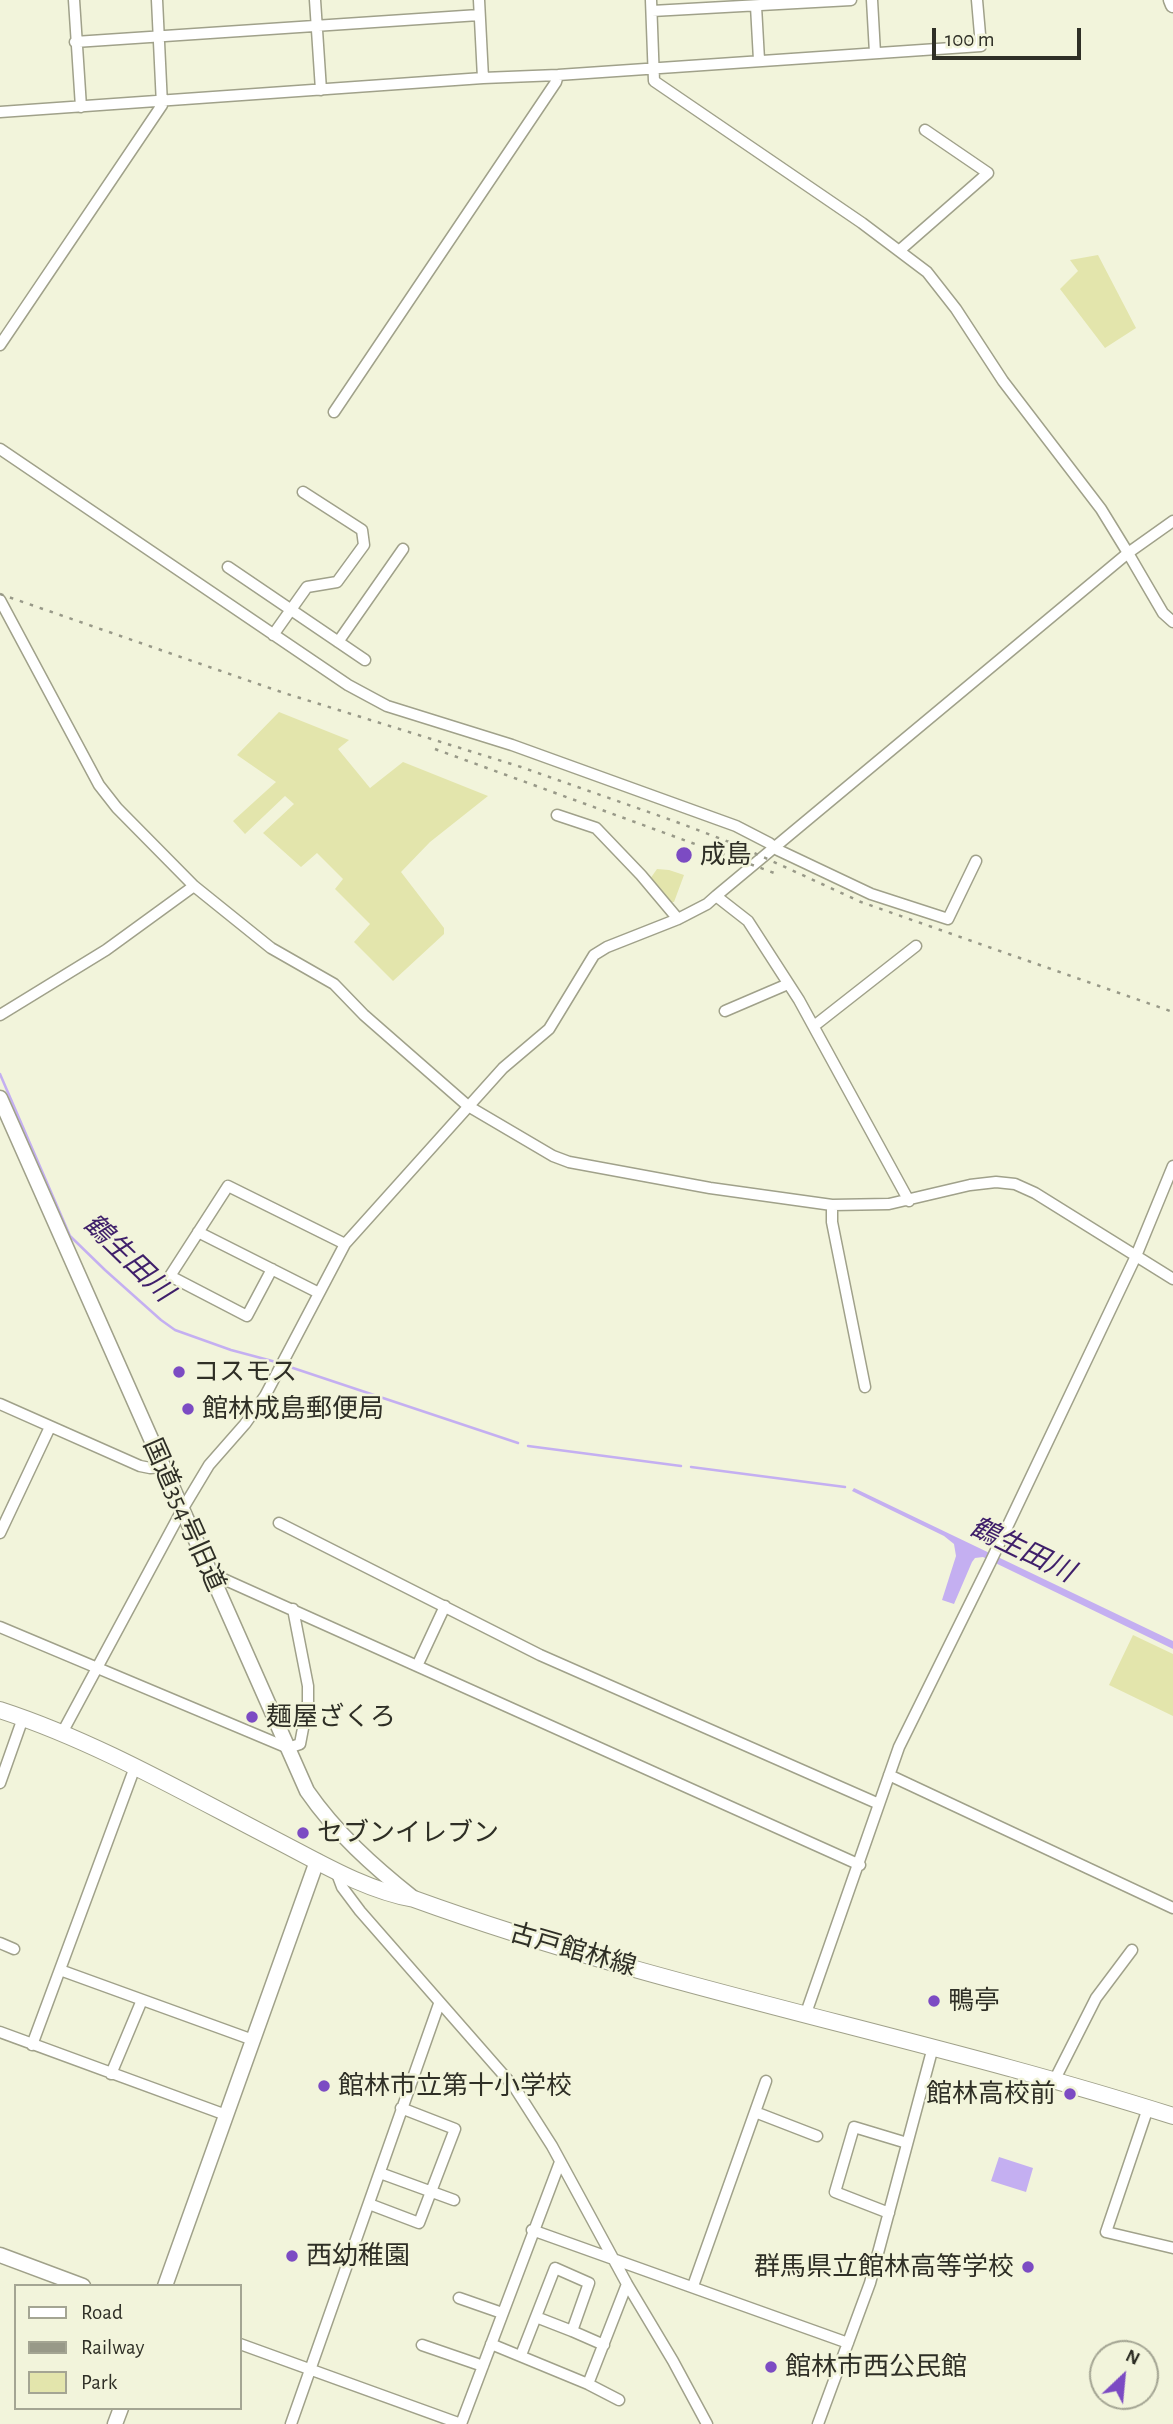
<!DOCTYPE html>
<html>
<head>
<meta charset="utf-8">
<style>
  body { margin:0 }
  #map { position:relative; width:1173px; height:2424px; overflow:hidden; background:#f2f4db; font-family:"Alegreya Sans",sans-serif }
  canvas { display:block }
  .legend { position:absolute; left:14px; top:2284px; width:228px; height:126px; box-sizing:border-box; background:#f2f4db; border:2px solid #a4a593; margin:0; padding:9px 12px; list-style:none; font-size:21px; color:#2f2f26 }
  .legend li { display:flex; align-items:center; gap:14px; height:35px }
  .legend b { width:35px; border:2px solid #a4a593 }
  .north { position:absolute; left:1089px; top:2340px; width:70px; height:70px; box-sizing:border-box; background:#f2f4db; border:2px solid #a4a593; border-radius:50%; rotate:26deg; font-size:19px; font-weight:700; line-height:28px; text-align:center; color:#2f2f26 }
  .north::after { content:''; display:block; margin:auto; width:24px; height:32px; background:#7c4bc3; clip-path:polygon(50% 0,100% 100%,50% 72%,0 100%) }
  .scale { position:absolute; left:932px; top:28px; width:149px; height:32px; box-sizing:border-box; border:4px solid #2f2f26; border-top:0; padding-left:9px; font-size:21px; line-height:24px; white-space:nowrap; color:#2f2f26; -webkit-text-stroke:5px #f2f4db; paint-order:stroke }
</style>
</head>
<body>
<div id="map">
<canvas width="1173" height="2424"></canvas>
<ul class="legend">
<li><b style="height:9px;background:#fff"></b>Road</li>
<li><b style="height:9px;background:#989988"></b>Railway</li>
<li><b style="height:19px;background:#e3e5ac"></b>Park</li>
</ul>
<div class="north">N</div>
<div class="scale">100 m</div>
</div>
<script>
const g = document.querySelector('canvas').getContext('2d');
g.lineJoin = 'round';
function paint(path, color) { g.fillStyle = color; g.fill(path, 'evenodd'); }
function trace(path, color, width, dash) { g.strokeStyle = color; g.lineWidth = width; g.lineCap = dash ? 'butt' : 'round'; g.setLineDash(dash || []); g.stroke(path); }
function drawText(font, color, halo, rows, align = 'center') {
  g.font = font + ' "Alegreya Sans","Noto Sans JP",sans-serif'; g.lineWidth = 5; g.setLineDash([]); g.textBaseline = 'middle'; g.strokeStyle = halo; g.fillStyle = color; for (const [text, x, y, turn = 0] of rows) {
    g.save(); g.translate(x, y); g.rotate((+turn || 0) * Math.PI / 180); g.textAlign = isNaN(turn) ? turn : align; if (halo) g.strokeText(text, 0, 0); g.fillText(text, 0, 0); g.restore();
  }
}
paint(new Path2D(`
  M1098,255l38,73 -31,20 -45,-59 18,-18 -8,-11z
  M279,712l70,28 -11,9 32,39 33,-26 85,34 -58,46 -29,30 43,56v6l-51,47 -39,-39 16,-18 -35,-35 8,-10 -26,-26 -16,14 -38,-34 31,-29 -9,-8 -40,38 -12,-13 43,-39 -39,-27z
  M657,869l12,1 15,5 -10,27h-3l-21,-23z
  M1133,1635l40,19v62l-64,-31z`), '#e3e5ac');
paint(new Path2D(`
  M854,1488l319,153v8l-190,-92 -8,1 -3,4 -18,42 -12,-4 14,-44 -2,-12 -10,-8 -92,-45z
  M999,2157l34,11 -7,24 -35,-11z`), '#c4aff1');
trace(new Path2D(`
  M0,1074l70,162 35,34 56,50 14,10 56,20 45,12
  M290,1367l228,76
  M528,1446l153,20
  M691,1467l154,20`), '#c4aff1', 2.5);
const minor = new Path2D(`
  M74,0l7,107
  M315,0l6,90
  M479,0l4,78
  M651,0l3,81 208,142 65,49 29,37 47,72 98,128 27,44 -412,343
  M872,0l3,53
  M756,6l3,54
  M652,11l199,-11
  M75,42l404,-27
  M0,112l483,-34 75,-3 423,-29 -4,-46
  M900,250l88,-77 -63,-43
  M0,345l162,-240 -5,-105
  M334,412l222,-330 2,-7
  M0,449l348,236 39,21 125,39 224,81 33,17 9,7 93,44 77,25 28,-58
  M1173,521l-45,32 35,60 10,9
  M228,567l137,93
  M0,600l99,185 18,23 77,78 77,62 63,36 30,31 104,91 85,50 16,6 141,26 122,17 57,-1 81,-19 26,-3 19,2 20,9 138,86
  M273,635l34,-48 30,-5 27,-37 -2,-15 -59,-38
  M338,642l65,-93
  M557,815l39,13 45,47 37,44
  M725,1011l63,-27
  M0,1015l106,-65 88,-64
  M814,1026l102,-80
  M832,1205v17l33,165
  M198,1232l121,61
  M272,1269l-25,47 -77,-40 58,-90 117,58
  M0,1404l140,62 10,2 12,-1
  M279,1523l261,132 339,149
  M0,1533l50,-106
  M210,1573l650,292
  M0,1627l288,121 12,-4 8,-42v-16l-15,-77
  M417,1666l28,-60
  M62,1733l120,-223 27,-45 36,-41 20,-28 80,-152 158,-176 46,-39 45,-74 13,-8 71,-28 29,-15 9,-8 32,25 51,79 110,201
  M889,1775l284,133
  M0,1783l23,-65
  M336,1871l6,16 18,24 155,177 37,58 75,138 46,77 34,63
  M0,1943l14,6
  M60,1970l193,70
  M806,2013l93,-266 91,-184 146,-307 37,-90
  M0,2032l226,83
  M32,2045l103,-278
  M111,2074l31,-74
  M1054,2081l42,-83 36,-48
  M1148,2108l-42,124 67,16
  M755,2112l62,24
  M380,2173l74,27
  M369,2204l50,19 36,-94 -54,-21
  M889,2213l-54,-21 19,-65 53,16
  M532,2230l316,113
  M693,2286l73,-205
  M459,2298l43,15
  M536,2317l36,14
  M240,2344l221,80 99,-262
  M491,2344l97,40 31,16
  M422,2345l61,21
  M521,2355l34,-87 34,15 -17,48 32,14
  M588,2384l39,-100
  M291,2424l148,-420
  M818,2424l52,-141 63,-236`);
const tertiary = new Path2D(`
  M1171,0l2,5
  M0,1098l307,693c29,42 66,75 106,107
  M0,2255l83,31
  M165,2286l152,-425
  M115,2424l6,-16`);
const secondary = new Path2D(`
  M0,1710c95,31 183,82 272,128 45,23 92,52 142,61 248,90 508,137 759,217`);
trace(minor, '#a0a18a', 13);
trace(tertiary, '#a0a18a', 17);
trace(secondary, '#a0a18a', 18);
trace(minor, '#fff', 10);
trace(tertiary, '#fff', 14);
trace(secondary, '#fff', 16);
trace(new Path2D(`
  M0,594l284,99 237,74 153,54 63,24 124,57 312,110
  M435,749l342,125`), '#989988', 2.5, [3.5, 7]);
for (const [x, y, r, color] of [
  [684,855,9,"#7c4bc3"],
  [179,1372,7,"#7c4bc3"],
  [188,1409,7,"#7c4bc3"],
  [252,1717,7,"#7c4bc3"],
  [303,1833,7,"#7c4bc3"],
  [934,2001,7,"#7c4bc3"],
  [324,2086,7,"#7c4bc3"],
  [1070,2094,7,"#7c4bc3"],
  [292,2256,7,"#7c4bc3"],
  [1028,2267,7,"#7c4bc3"],
  [771,2367,7,"#7c4bc3"]
]) { const dot = new Path2D(); dot.arc(x, y, r, 0, 2 * Math.PI); g.fillStyle = color; g.fill(dot); trace(dot, '#f2f4db', 2.5); }
drawText('26px', '#2f2f26', '#f2f4db', [
  ["成島",700,855],
  ["コスモス",193,1372],
  ["館林成島郵便局",202,1409],
  ["麺屋ざくろ",266,1717],
  ["セブンイレブン",317,1833],
  ["鴨亭",948,2001],
  ["館林市立第十小学校",338,2086],
  ["館林高校前",1056,2094,"right"],
  ["西幼稚園",306,2256],
  ["群馬県立館林高等学校",1014,2267,"right"],
  ["館林市西公民館",785,2367]
], 'left');
drawText('26px', '#2f2f26', '#f2f4db', [
  ["国道354号旧道",184,1515,66],
  ["古戸館林線",573,1950,16]
]);
drawText('italic 28px', '#3f1f6a', '#f2f4db', [
  ["鶴生田川",128,1258,44],
  ["鶴生田川",1022,1550,26]
]);
</script>
</body>
</html>
